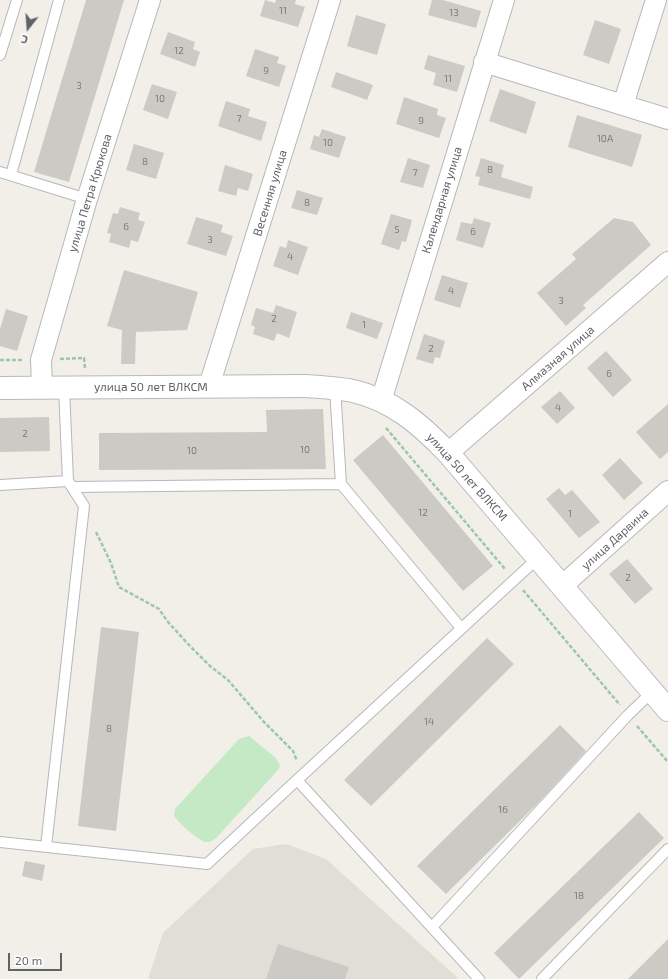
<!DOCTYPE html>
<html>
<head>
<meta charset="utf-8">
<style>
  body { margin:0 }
  #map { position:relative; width:668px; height:979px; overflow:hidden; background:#f1efe8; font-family:"Exo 2",sans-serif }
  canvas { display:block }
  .north { position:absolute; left:8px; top:8px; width:40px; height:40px; -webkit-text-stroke:3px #fff; paint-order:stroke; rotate:197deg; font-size:11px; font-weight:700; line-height:16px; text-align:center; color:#5f6368 }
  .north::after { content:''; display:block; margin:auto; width:14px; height:18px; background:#5f6368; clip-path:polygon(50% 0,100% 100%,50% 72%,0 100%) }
  .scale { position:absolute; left:8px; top:953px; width:54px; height:18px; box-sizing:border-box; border:2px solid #5f6368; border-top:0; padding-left:5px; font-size:12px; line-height:14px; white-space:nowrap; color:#5f6368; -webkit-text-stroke:3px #fff; paint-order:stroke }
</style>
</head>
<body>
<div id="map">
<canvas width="668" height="979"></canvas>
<div class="north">С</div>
<div class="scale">20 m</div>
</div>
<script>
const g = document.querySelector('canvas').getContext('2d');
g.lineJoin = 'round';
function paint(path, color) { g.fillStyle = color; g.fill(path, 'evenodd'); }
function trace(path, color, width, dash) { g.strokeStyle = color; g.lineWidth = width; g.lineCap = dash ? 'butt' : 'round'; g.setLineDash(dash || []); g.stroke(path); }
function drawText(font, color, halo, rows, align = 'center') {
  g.font = font + ' "Exo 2",sans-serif'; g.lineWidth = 3; g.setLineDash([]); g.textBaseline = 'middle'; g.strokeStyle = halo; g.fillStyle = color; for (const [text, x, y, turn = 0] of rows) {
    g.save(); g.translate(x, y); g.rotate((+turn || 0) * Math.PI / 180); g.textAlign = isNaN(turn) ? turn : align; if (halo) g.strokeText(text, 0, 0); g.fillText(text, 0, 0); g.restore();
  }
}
paint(new Path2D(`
  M286,844l40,15 132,119 -1,1h-309l15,-46 90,-84z`), '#e1ded6');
paint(new Path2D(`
  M249,736l27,22 4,8 -2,4 -61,67c-3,3 -6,5 -11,5 -9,-2 -27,-19 -32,-26l1,-7 64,-70z`), '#c5e8c5');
paint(new Path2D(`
  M86,0h38l-55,182 -35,-10z
  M265,0l10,3 1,-3h20l-1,4 10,3 -7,20 -38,-11z
  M432,0h11l38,11 -5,17 -48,-13z
  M356,15l30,9 -9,31 -30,-9z
  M595,20l26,9 -12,35 -26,-9z
  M168,32l27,10 -2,7 7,3 -5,15 -35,-13z
  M255,49l24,8 -2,6 9,3 -7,21 -33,-11z
  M428,55l37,11 -8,26 -24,-7 3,-12 -12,-4z
  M336,72l37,13 -6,15 -36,-13z
  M152,84l25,8 -9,27 -25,-9z
  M500,89l36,13 -10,32 -37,-13z
  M404,97l34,12 -1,6 9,3 -7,20 -43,-14z
  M226,101l24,8 -2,7 19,6 -6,19 -43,-15z
  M577,115l65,20 -10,32 -64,-20z
  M322,129l24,8 -7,21 -29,-9 4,-14 5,2z
  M134,144l30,9 -8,26 -30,-9z
  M408,158l22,7 -7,23 -23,-6z
  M481,158l23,7 -3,12 32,10 -3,12 -52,-14 2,-8 -5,-1z
  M225,165l28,9 -5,17 -10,-3 -2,8 -18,-5z
  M297,190l26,8 -6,17 -26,-7z
  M120,207l20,6 -2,7 7,2 -7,20 -7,-2 -2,8 -20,-6 2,-8 -4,-1 6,-20 5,1z
  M391,214l21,6 -6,22 -4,-1 -3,9 -18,-6z
  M196,217l27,8 -2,7 12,4 -7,20 -39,-12z
  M474,218l17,5 -8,25 -27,-8 5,-18 11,2z
  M614,218l19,4 18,23 -68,60 3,3 -20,18 -29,-33 39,-34 -4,-5z
  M288,240l20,7 -10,28 -25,-9 7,-20 6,2z
  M124,270l74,22 -11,38 -51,2 -1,32h-14l1,-34 -15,-4z
  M442,275l26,8 -8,25 -26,-8z
  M276,305l21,7 -8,26 -12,-5 -3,8 -21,-7 2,-7 -4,-2 5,-17 17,5z
  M6,309l22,7 -11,35 -17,-5v-17z
  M351,312l32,11 -6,16 -31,-11z
  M424,334l21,7 -5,17 -5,-1 -2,7 -17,-5z
  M606,351l26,29 -19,17 -26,-29z
  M560,391l15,17 -18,16 -16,-17z
  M668,404v48l-8,7 -24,-27z
  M323,409l3,60 -227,1v-37l168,-1 -1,-22z
  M49,417l1,34 -50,1v-34z
  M383,435l110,131 -30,25 -110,-131z
  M620,458l23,25 -19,17 -22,-25z
  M559,488l6,7 7,-5 28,32 -21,16 -33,-39z
  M627,559l26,30 -18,15 -26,-30z
  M101,627l38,5 -23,199 -38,-5z
  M487,638l27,26 -143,142 -27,-26z
  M560,725l26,26 -47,51 -93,92 -29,-28z
  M639,812l25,26 -145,141 -25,-26z
  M25,861l20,4 -3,16 -20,-5z
  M668,939v40h-40z
  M278,944l71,23 -4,12h-79z`), '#cccac5');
const service = new Path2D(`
  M0,55l17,-55
  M0,172l87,27
  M11,175l48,-175
  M335,388l6,96 120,144
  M0,485l68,-4
  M72,487l269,-3
  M0,842l207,22 90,-84
  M46,847l38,-341 -16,-25 -4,-93
  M432,927l196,-212 24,-23
  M479,979l-182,-199 241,-222
  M542,979l126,-130`);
const minor = new Path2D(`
  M484,62l184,57
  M623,105l33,-105
  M209,386l121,-386
  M42,388l-1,-28 46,-161 63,-199
  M381,401l123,-401
  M448,453l220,-191
  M562,586l106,-95`);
const secondary = new Path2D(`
  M0,388l304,-2c16,1 33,2 49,5 40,9 68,34 95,62l220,257`);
trace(service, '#b5b8bc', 12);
trace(minor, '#b5b8bc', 22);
trace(secondary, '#b6babf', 24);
trace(new Path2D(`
  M60,359l24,-1 1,11
  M0,360h23
  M386,428l119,141
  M96,532l15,31 8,24 40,22 9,13 21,23 21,21 18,14 36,42 29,29 4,10
  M523,590l97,115
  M637,726l31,36`), '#9cc7a9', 2.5, [4, 2]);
trace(service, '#fff', 10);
trace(minor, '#fff', 20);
trace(secondary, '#fff', 22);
drawText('10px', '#7a7d7f', null, [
  ["11",283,11],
  ["13",454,13],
  ["12",179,51],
  ["9",266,71],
  ["11",448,79],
  ["3",79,86],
  ["10",160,99],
  ["7",239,119],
  ["9",421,121],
  ["10А",605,139],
  ["10",328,143],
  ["8",145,162],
  ["8",490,170],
  ["7",415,173],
  ["8",307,203],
  ["6",126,227],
  ["5",397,230],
  ["6",473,232],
  ["3",210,240],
  ["4",290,257],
  ["4",451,291],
  ["3",561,301],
  ["2",274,319],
  ["1",364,325],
  ["2",431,349],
  ["6",609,374],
  ["4",558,408],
  ["2",25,434],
  ["10",305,450],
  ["10",192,451],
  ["12",423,513],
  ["1",570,514],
  ["2",628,578],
  ["14",429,722],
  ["8",109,729],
  ["16",503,810],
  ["18",579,896]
]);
drawText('12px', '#5f6368', '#fff', [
  ["улица Петра Крюкова",90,193,-73],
  ["Весенняя улица",270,193,-73],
  ["Календарная улица",442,200,-73],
  ["Алмазная улица",558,358,-41],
  ["улица 50 лет ВЛКСМ",151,387],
  ["улица 50 лет ВЛКСМ",467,477,48],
  ["улица Дарвина",615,539,-42]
]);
</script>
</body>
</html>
